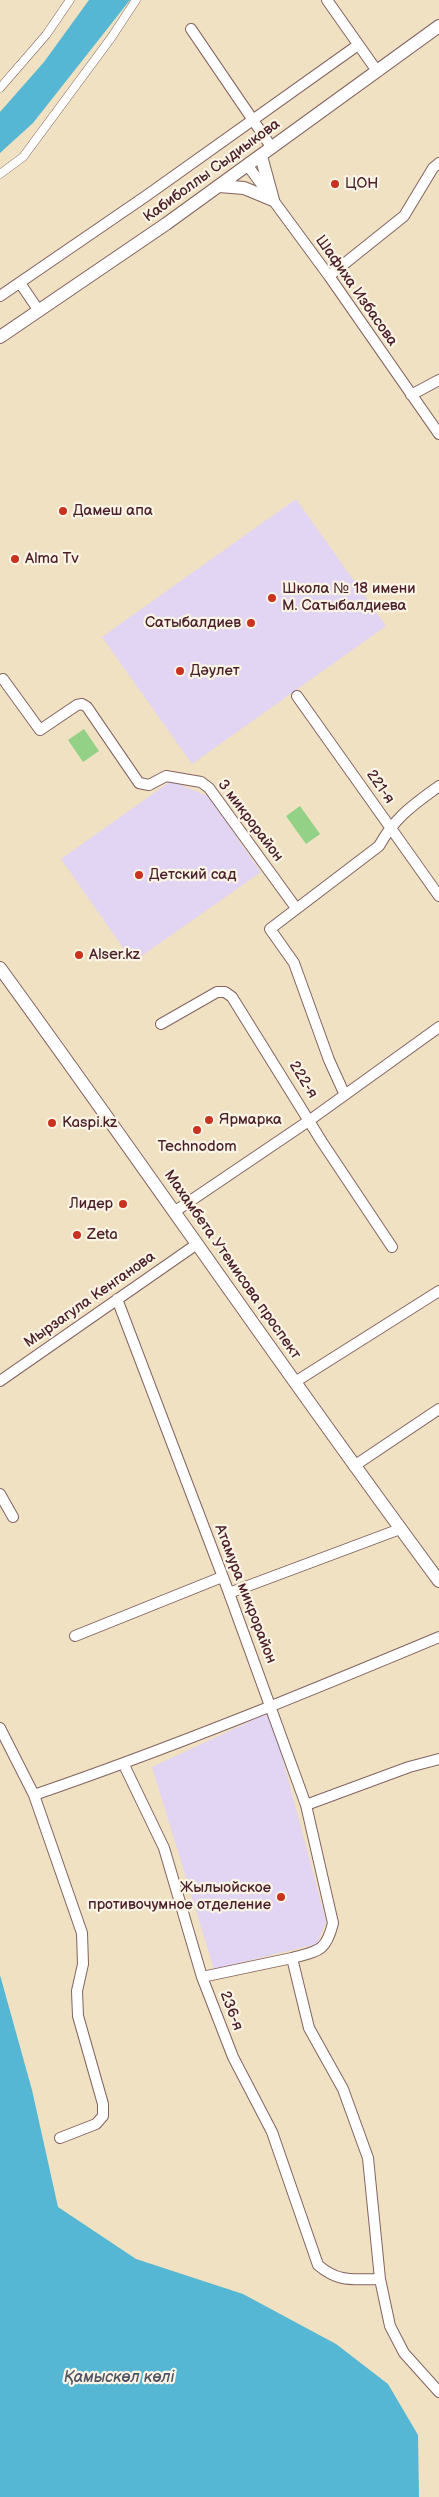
<!DOCTYPE html>
<html>
<head>
<meta charset="utf-8">
<style>
  body { margin:0 }
  canvas { display:block; background:#efe1c1 }
</style>
</head>
<body>
<canvas width="439" height="2497"></canvas>
<script>
const g = document.querySelector('canvas').getContext('2d');
g.lineJoin = 'round';
function paint(path, color) { g.fillStyle = color; g.fill(path, 'evenodd'); }
function trace(path, color, width, dash) { g.strokeStyle = color; g.lineWidth = width; g.lineCap = dash ? 'butt' : 'round'; g.setLineDash(dash || []); g.stroke(path); }
function drawText(font, color, halo, rows, align = 'center') {
  g.font = font + ' "Balsamiq Sans",sans-serif'; g.lineWidth = 4.5; g.setLineDash([]); g.textBaseline = 'middle'; g.strokeStyle = halo; g.fillStyle = color; for (const [text, x, y, turn = 0] of rows) {
    g.save(); g.translate(x, y); g.rotate((+turn || 0) * Math.PI / 180); g.textAlign = isNaN(turn) ? turn : align; if (halo) g.strokeText(text, 0, 0); g.fillText(text, 0, 0); g.restore();
  }
}
paint(new Path2D(`
  M296,499l90,127 -194,138 -90,-127z
  M171,781l37,15 53,76 -128,90 -72,-103z
  M270,1712l56,209 -9,23 -103,25 -62,-202z`), '#e2d4f3');
paint(new Path2D(`
  M84,729l15,22 -16,11 -15,-22z
  M300,806l20,28 -14,10 -20,-28z`), '#93d186');
paint(new Path2D(`
  M89,0h41l-97,123 -33,30v-41l44,-50z
  M0,1975l32,115 26,117 78,52 107,35 93,50 52,40 30,51 1,62h-419z`), '#55b7d4');
const pedestrian = new Path2D(`
  M0,88l46,-53 24,-35
  M0,174l23,-17 88,-119 25,-38`);
const minor = new Path2D(`
  M327,0l50,71
  M191,29l81,119
  M248,166l81,110 110,158
  M329,276l75,-60 29,-48 6,-5
  M20,283l19,28
  M0,296l146,-100 212,-151
  M411,395l28,-15
  M3,679l37,51 37,-25 5,-1 5,3 52,76 10,2 17,-9 35,6 8,6 87,120
  M297,696l142,200
  M161,1024l56,-32h8l7,5 90,145 70,105
  M344,1093l-15,-33 -35,-97 -24,-34 109,-83c16,-29 34,-41 60,-60
  M174,1212l136,-92 129,-93
  M117,1299l112,294 77,212 27,118c-7,29 -15,28 -41,35l17,70 34,61 25,69 12,121 10,47 14,27 35,39
  M0,1381l197,-137
  M295,1382l144,-91
  M354,1466l85,-57
  M0,1494l13,23
  M229,1593l171,-64
  M75,1636l147,-59
  M0,1728l34,67 48,138 1,31 -6,27 1,25 25,88v12l-7,8 -36,14
  M124,1765l40,83 38,129 31,80 39,75 46,133c21,18 35,14 62,14
  M34,1795c137,-47 271,-102 405,-158
  M306,1805l103,-38 30,-8
  M202,1977l90,-19`);
const tertiary = new Path2D(`
  M219,186l25,2 29,12 -12,-44
  M0,337l166,-113 273,-198
  M0,968c148,203 289,411 439,613`);
trace(pedestrian, '#846360', 9);
trace(minor, '#846360', 12);
trace(tertiary, '#846360', 14);
trace(pedestrian, '#fff', 8);
trace(minor, '#fff', 10);
trace(tertiary, '#fff', 12);
for (const [x, y, r, color] of [
  [335,184,5,"#c8321e"],
  [63,511,5,"#c8321e"],
  [15,559,5,"#c8321e"],
  [272,598,5,"#c8321e"],
  [251,623,5,"#c8321e"],
  [180,671,5,"#c8321e"],
  [139,875,5,"#c8321e"],
  [79,955,5,"#c8321e"],
  [209,1120,5,"#c8321e"],
  [52,1123,5,"#c8321e"],
  [197,1130,5,"#c8321e"],
  [123,1204,5,"#c8321e"],
  [77,1235,5,"#c8321e"],
  [281,1897,5,"#c8321e"]
]) { const dot = new Path2D(); dot.arc(x, y, r, 0, 2 * Math.PI); g.fillStyle = color; g.fill(dot); trace(dot, '#fcf5e5', 2); }
drawText('15px', '#4a1f2b', '#fcf5e5', [
  ["Кабиболлы Сыдиыкова",212,171,-36],
  ["Шафиха Избасова",356,291,55],
  ["221-я",380,787,55],
  ["3 микрорайон",250,821,53],
  ["222-я",303,1080,58],
  ["Махамбета Утемисова проспект",232,1265,55],
  ["Мырзагула Кенганова",90,1300,-35],
  ["Атамура микрорайон",245,1594,69],
  ["236-я",231,2011,69]
]);
drawText('15px', '#4a1f2b', '#fcf5e5', [
  ["ЦОН",345,184],
  ["Дамеш апа",73,511],
  ["Alma Tv",25,559],
  ["Школа № 18 имени",282,589],
  ["М. Сатыбалдиева",282,606],
  ["Сатыбалдиев",241,623,"right"],
  ["Дәулет",190,671],
  ["Детский сад",149,875],
  ["Alser.kz",89,955],
  ["Ярмарка",219,1120],
  ["Kaspi.kz",62,1123],
  ["Technodom",197,1147,"center"],
  ["Лидер",113,1204,"right"],
  ["Zeta",87,1235],
  ["Жылыойское",271,1888,"right"],
  ["противочумное отделение",271,1905,"right"]
], 'left');
drawText('italic 16px', '#4e5466', '#fcf5e5', [
  ["Қамыскөл көлі",119,2378]
]);
</script>
</body>
</html>
